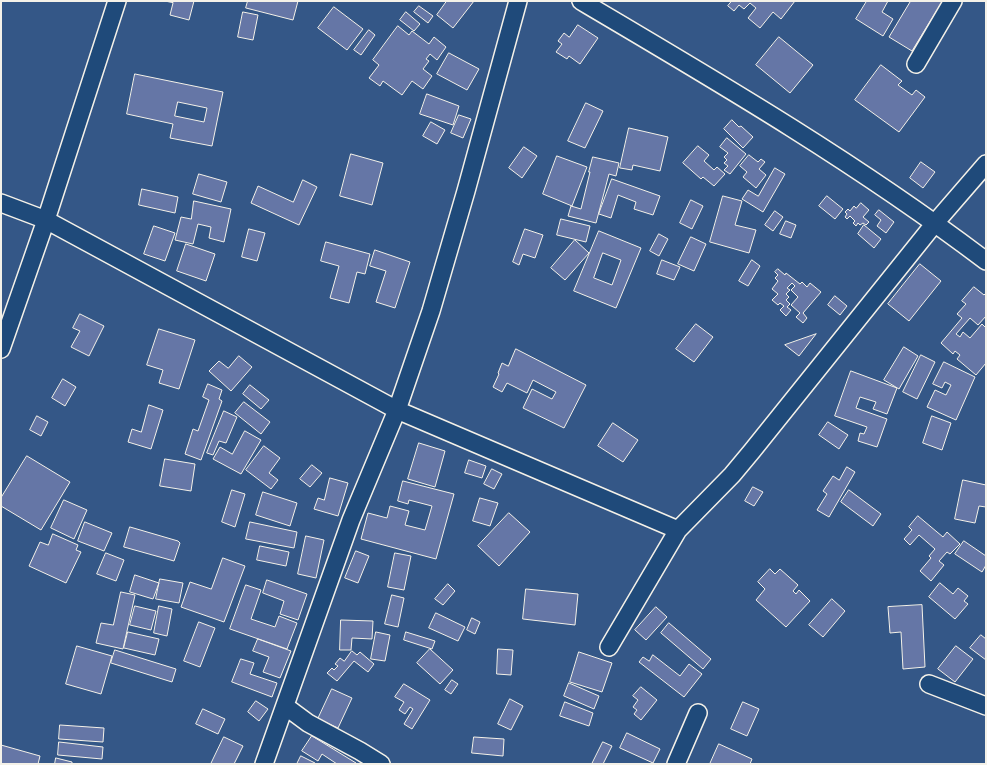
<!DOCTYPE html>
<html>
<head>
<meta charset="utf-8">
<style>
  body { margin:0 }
  #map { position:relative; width:987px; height:765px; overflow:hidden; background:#345787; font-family:Delius,sans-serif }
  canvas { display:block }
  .frame { position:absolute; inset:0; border:2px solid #f4f1e8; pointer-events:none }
</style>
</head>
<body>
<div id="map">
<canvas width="987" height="765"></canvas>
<div class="frame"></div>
</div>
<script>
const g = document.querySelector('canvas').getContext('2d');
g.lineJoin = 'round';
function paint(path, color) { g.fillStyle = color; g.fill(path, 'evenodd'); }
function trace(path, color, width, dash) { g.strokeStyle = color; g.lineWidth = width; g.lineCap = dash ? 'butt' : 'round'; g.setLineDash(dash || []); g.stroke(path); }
const building = new Path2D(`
  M165,1h29l-5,19 -19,-5 3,-12z
  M248,1h50l-5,19 -47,-12z
  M447,1h27l-21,27 -16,-13z
  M732,1h63l-14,18 -8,-7 -13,16 -12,-10 8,-10 -6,-5 -6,6 -5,-4 -5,6 -6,-5z
  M867,1h21l-6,11 11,7 -10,17 -27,-17z
  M908,1h32l2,1 -30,49 -23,-14 21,-35z
  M419,6l14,10 -5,7 -14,-11z
  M334,7l29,22 -16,21 -29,-22z
  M243,12l15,3 -5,25 -15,-3z
  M406,12l14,12 -6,7 -14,-11z
  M578,25l20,13 -18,26 -11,-8 -2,3 -11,-7 6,-8 -4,-3 6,-8 5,4z
  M398,26l11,9 3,-4 17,13 5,-7 12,10 -9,13 -7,-6 -4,5 3,2 -6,8 9,7 -9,13 -11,-8 -10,14 -19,-14 -3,5 -11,-8 10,-13 -6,-5z
  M369,30l6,5 -14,20 -7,-5z
  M779,37l34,28 -23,28 -34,-28z
  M449,53l30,16 -12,21 -30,-16z
  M881,65l21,16 -4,4 14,10 4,-5 9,7 -26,35 -44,-32z
  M135,74l88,18 -11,54 -42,-8 3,-14 -46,-10zM178,102l29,6 -3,14 -29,-6z
  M427,94l32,12 -6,19 -33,-11z
  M586,103l17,8 -18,37 -17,-7z
  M459,115l12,4 -8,19 -12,-5z
  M732,120l7,7 2,-1 12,11 -10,11 -19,-19z
  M431,122l14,8 -8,14 -14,-8z
  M629,128l39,9 -8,34 -27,-6 -1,5 -12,-2z
  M727,138l19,16 -16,20 -6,-4 4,-4 -4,-3 3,-3 -3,-3 4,-4 -8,-6z
  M698,146l11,9 -5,6 10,9 3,-3 8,7 -11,12 -11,-9 -2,2 -18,-16z
  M524,147l13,9 -15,22 -13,-10z
  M351,154l32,9 -11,42 -32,-9z
  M749,155l9,7 3,-3 4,3 -6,7 7,6 -10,13 -13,-11 4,-5 -7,-6z
  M557,156l30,11 -15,39 -29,-12z
  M593,157l26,6 -3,13 -7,-2 -13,49 -28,-7 3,-10 10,3 9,-37h-1z
  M921,162l14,10 -12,16 -13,-10z
  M775,168l10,6 -22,38 -21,-13 6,-9 10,6z
  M199,174l28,8 -6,20 -28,-8z
  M612,179l48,17 -7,19 -19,-6 2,-7 -18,-7 -7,23 -12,-4z
  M303,180l14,7 -18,38 -48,-22 7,-17 35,16z
  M142,189l36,8 -3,16 -36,-8z
  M723,196l19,5 -7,24 21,5 -7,23 -39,-11z
  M827,196l16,13 -8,10 -16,-13z
  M691,200l12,6 -11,23 -12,-6z
  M194,201l37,8 -7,33 -15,-4 2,-11 -13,-3 -5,20 -18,-4 6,-23 10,2z
  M861,203l8,7 -6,7 6,5 -3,3 -3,-2 -3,2 -2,-2 -2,3 -3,-3 2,-2 -5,-5 -3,3 -2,-2 2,-3 -2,-2 3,-3 2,2 4,-5 2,2z
  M879,210l15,12 -8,11 -9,-7 4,-6 -6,-5z
  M775,211l8,6 -10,14 -8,-6z
  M561,219l29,7 -4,16 -29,-7z
  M786,221l10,4 -5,13 -11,-4z
  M864,225l17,14 -7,9 -16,-14z
  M154,226l21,7 -10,28 -21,-7z
  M249,229l16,4 -8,28 -15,-4z
  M525,229l18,6 -8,23 -12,-4 -4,11 -6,-3z
  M599,231l42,17 -25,60 -42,-17zM603,253l18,7 -9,25 -18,-7z
  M659,234l9,5 -9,17 -9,-5z
  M691,237l15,7 -12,27 -16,-7z
  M575,240l14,13 -24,27 -14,-12z
  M326,242l44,12 -5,20 -8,-2 -8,31 -19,-5 9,-32 -18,-5z
  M186,244l29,10 -9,27 -29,-10z
  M375,250l35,12 -15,46 -19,-6 10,-31 -16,-5z
  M662,260l18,7 -6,13 -17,-6z
  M752,260l8,6 -12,20 -9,-5z
  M920,264l21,17 -32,40 -21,-17z
  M778,269l7,6 1,-2 14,11 2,-2 5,5 3,-4 11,9 -18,21 4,5 -4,5 -7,-6 4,-4 -9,-8 7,-8 -7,-7 4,-4 -3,-3 -5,5 3,2 -4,4 3,3 -3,3 4,4 -3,3 4,3 -5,6 -6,-6 4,-4 -4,-3 -2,2 -6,-5 6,-6 -6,-5 6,-8 -3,-3 3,-3 -3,-3z
  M974,287l10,8 2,-2v23l-8,9 -8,-7 -14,16 4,3 3,-5 7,6 12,-14 4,4v35l-10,12 -19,-16 3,-4 -5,-4 -2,3 -12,-11 21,-25 -5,-4 9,-10 -4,-3z
  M835,296l12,10 -7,9 -12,-10z
  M80,314l24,12 -15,30 -18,-9 9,-16 -7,-3z
  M696,324l17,13 -19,25 -18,-13z
  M159,329l36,11 -16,49 -20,-6 4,-13 -16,-5z
  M816,334l-17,22 -14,-11z
  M904,347l14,9 -19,33 -15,-9z
  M516,349l70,36 -22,43 -41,-20 9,-19 20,10 4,-7 -23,-12 -6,13 -20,-10 -5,9 -9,-5 6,-13 -1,-1 4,-10 6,3z
  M921,355l14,7 -18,37 -14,-7z
  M239,356l13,11 -21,24 -22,-20 10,-10 9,7z
  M944,362l31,15 -19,43 -29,-13 8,-17 11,5 5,-10 -6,-3 -3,6 -9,-4z
  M851,371l46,17 -10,26 -14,-5 3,-7 -16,-5 -4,11 31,11 -10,28 -19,-6 2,-8 4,1 3,-7 -32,-11z
  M63,379l13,8 -11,19 -13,-8z
  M208,384l14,6 -3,9 3,2 -21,59 -16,-6 8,-25 5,2 11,-31 -6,-3z
  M250,385l19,15 -8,9 -18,-15z
  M244,402l26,20 -9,12 -26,-21z
  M149,405l14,5 -12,39 -23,-7 4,-13 9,3z
  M224,411l13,6 -11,26 -7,-2 -6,14 -6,-2z
  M37,416l11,6 -7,14 -11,-6z
  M932,416l19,7 -9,27 -19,-7z
  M828,422l20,13 -9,14 -20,-14z
  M613,423l25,17 -15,22 -25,-16z
  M245,431l16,9 -20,34 -28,-15 7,-12 12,7z
  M419,443l26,8 -10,36 -27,-8z
  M264,446l16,12 -11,15 9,7 -7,9 -25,-19z
  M27,456l43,26 -29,48 -40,-24v-8z
  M165,459l30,5 -4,27 -31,-5z
  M469,460l17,6 -4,12 -17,-5z
  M312,465l10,8 -12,14 -10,-8z
  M847,467l8,5 -26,45 -12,-7 10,-16 -4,-3 10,-15 6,4z
  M492,469l10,5 -8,15 -10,-5z
  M330,478l18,5 -10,33 -24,-7 4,-11 6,2z
  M963,480l23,5v22l-7,-1 -4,17 -20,-4z
  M403,481l51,13 -18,65 -75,-20 7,-26 19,5 3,-12 19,5 -4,14 20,5 7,-24 -23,-6 -1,4 -10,-3z
  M753,487l10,5 -9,14 -9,-5z
  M232,490l13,4 -10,33 -13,-5z
  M849,490l32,24 -8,12 -32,-24z
  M263,492l34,11 -7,23 -34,-11z
  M480,498l18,5 -8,23 -17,-5z
  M64,500l23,10 -13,29 -23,-11z
  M509,513l21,19 -31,34 -21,-20z
  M918,516l25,21 4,-5 13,12 -10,10 -3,-2 -8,9 5,4 -13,16 -11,-10 11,-13 -2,-2 6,-7 -16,-14 -9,10 -6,-6 8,-9 -3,-3z
  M85,522l27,11 -8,18 -26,-10z
  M250,522l47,10 -3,16 -48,-9z
  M130,527l48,14 2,2 -6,18 -50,-14z
  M53,534l25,11 -2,5 5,2 -15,31 -37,-17 11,-24 8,3z
  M306,536l18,4 -8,38 -18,-4z
  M964,541l22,15v9l-4,7 -27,-18z
  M260,546l29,6 -3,14 -29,-6z
  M356,551l13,5 -11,27 -13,-5z
  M106,553l18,7 -8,21 -19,-7z
  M395,553l16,3 -7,34 -16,-3z
  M223,558l22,8 -21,56 -43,-15 9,-25 21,7z
  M770,569l5,5 5,-5 18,16 -5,6 3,3 3,-4 11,11 -24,26 -30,-27 9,-11 -7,-7z
  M135,575l24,8 -6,16 -23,-7z
  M160,579l23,4 -4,20 -23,-4z
  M267,580l40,14 -9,26 -18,-6 4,-13 -21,-8z
  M940,583l13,11 5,-6 10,8 -4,5 4,3 -13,15 -26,-22z
  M448,584l7,7 -12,14 -8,-6z
  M246,585l15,5 -10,29 24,8 4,-11 18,7 -10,26 -57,-20z
  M526,589l52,5 -3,31 -52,-6z
  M121,592l14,3 -12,54 -27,-6 5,-20 12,2z
  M392,595l12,3 -6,29 -13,-3z
  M832,599l13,12 -22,26 -14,-12z
  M922,605l3,62 -22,2 -2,-37 -11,1 -2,-26z
  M135,606l21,5 -5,19 -21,-5z
  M159,606l13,3 -5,27 -13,-3z
  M656,607l11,10 -21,23 -11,-10z
  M436,613l29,14 -7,14 -29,-13z
  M472,618l8,4 -5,12 -8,-4z
  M341,620l32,1 -1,18 -20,-1 -1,12h-11z
  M199,622l16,6 -15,39 -16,-6z
  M669,623l42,36 -8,10 -42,-36z
  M128,632l31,7 -4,16 -31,-7z
  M376,632l14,3 -5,26 -14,-2z
  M406,632l29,9 -3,8 -28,-9z
  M981,635l5,4v21l-16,-12z
  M258,639l33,12 -11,27 -17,-6 6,-15 -16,-6z
  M77,646l35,10 -11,38 -35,-10z
  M956,646l17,13 -18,23 -17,-13z
  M430,649l23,21 -13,14 -23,-21z
  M498,649l15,1 -2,25 -14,-1z
  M115,650l61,19 -4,13 -61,-19z
  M352,651l5,4 3,-3 14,12 -6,8 -14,-11 -17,20 -10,-8 5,-5 2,2 4,-4 -3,-2 5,-6 4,3z
  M579,652l33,11 -10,29 -32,-10z
  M653,655l27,21 9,-12 13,10 -18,23 -45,-35 4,-5 6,4z
  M241,659l13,4 -4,11 27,9 -5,14 -40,-15z
  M452,680l6,4 -7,10 -6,-4z
  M569,683l30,13 -5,13 -30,-13z
  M404,684l26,16 -18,29 -8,-5 9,-15 -3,-2 -5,7 -6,-4 5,-8 -9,-5z
  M641,687l16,13 -16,20 -7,-6 3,-4 -4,-3 5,-7 -5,-4z
  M332,689l20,9 -14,30 -20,-9z
  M510,699l13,7 -12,24 -13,-6z
  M256,701l12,8 -9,12 -11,-9z
  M565,702l28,11 -4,13 -29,-10z
  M743,702l16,7 -12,27 -16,-7z
  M203,709l22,10 -7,15 -22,-10z
  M60,725l44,3 -1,14 -44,-3z
  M627,733l33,16 -7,14 -33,-15z
  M312,736l44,27v1h-19l-15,-10 -4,7 -16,-10z
  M224,737l19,9 -9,18h-23z
  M474,737l30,2 -1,17 -31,-3z
  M59,742l44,5 -1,12 -44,-4z
  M603,742l9,4 -9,18h-11z
  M719,744l33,15 -2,5h-40z
  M1,745l39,11 -2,8h-37z
  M301,756l14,7v1h-18z
  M56,758l16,4v2h-17z`);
paint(building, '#6576a6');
trace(building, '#f4f1e8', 1);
const street = new Path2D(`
  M581,1c139,82 277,163 405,260
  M916,64l37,-63
  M1,203l45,17 351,190 281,120
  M1,349l45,-129 71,-219
  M609,647l69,-117 54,-55 20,-24 183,-228 51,-59
  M929,684l57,22
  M285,706l23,17 52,28 21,13
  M264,764l87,-244 46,-110 34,-99 35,-120 52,-190
  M676,764l22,-51`);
trace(street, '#f4f1e8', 20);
trace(street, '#1f4a7a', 17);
</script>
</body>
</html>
